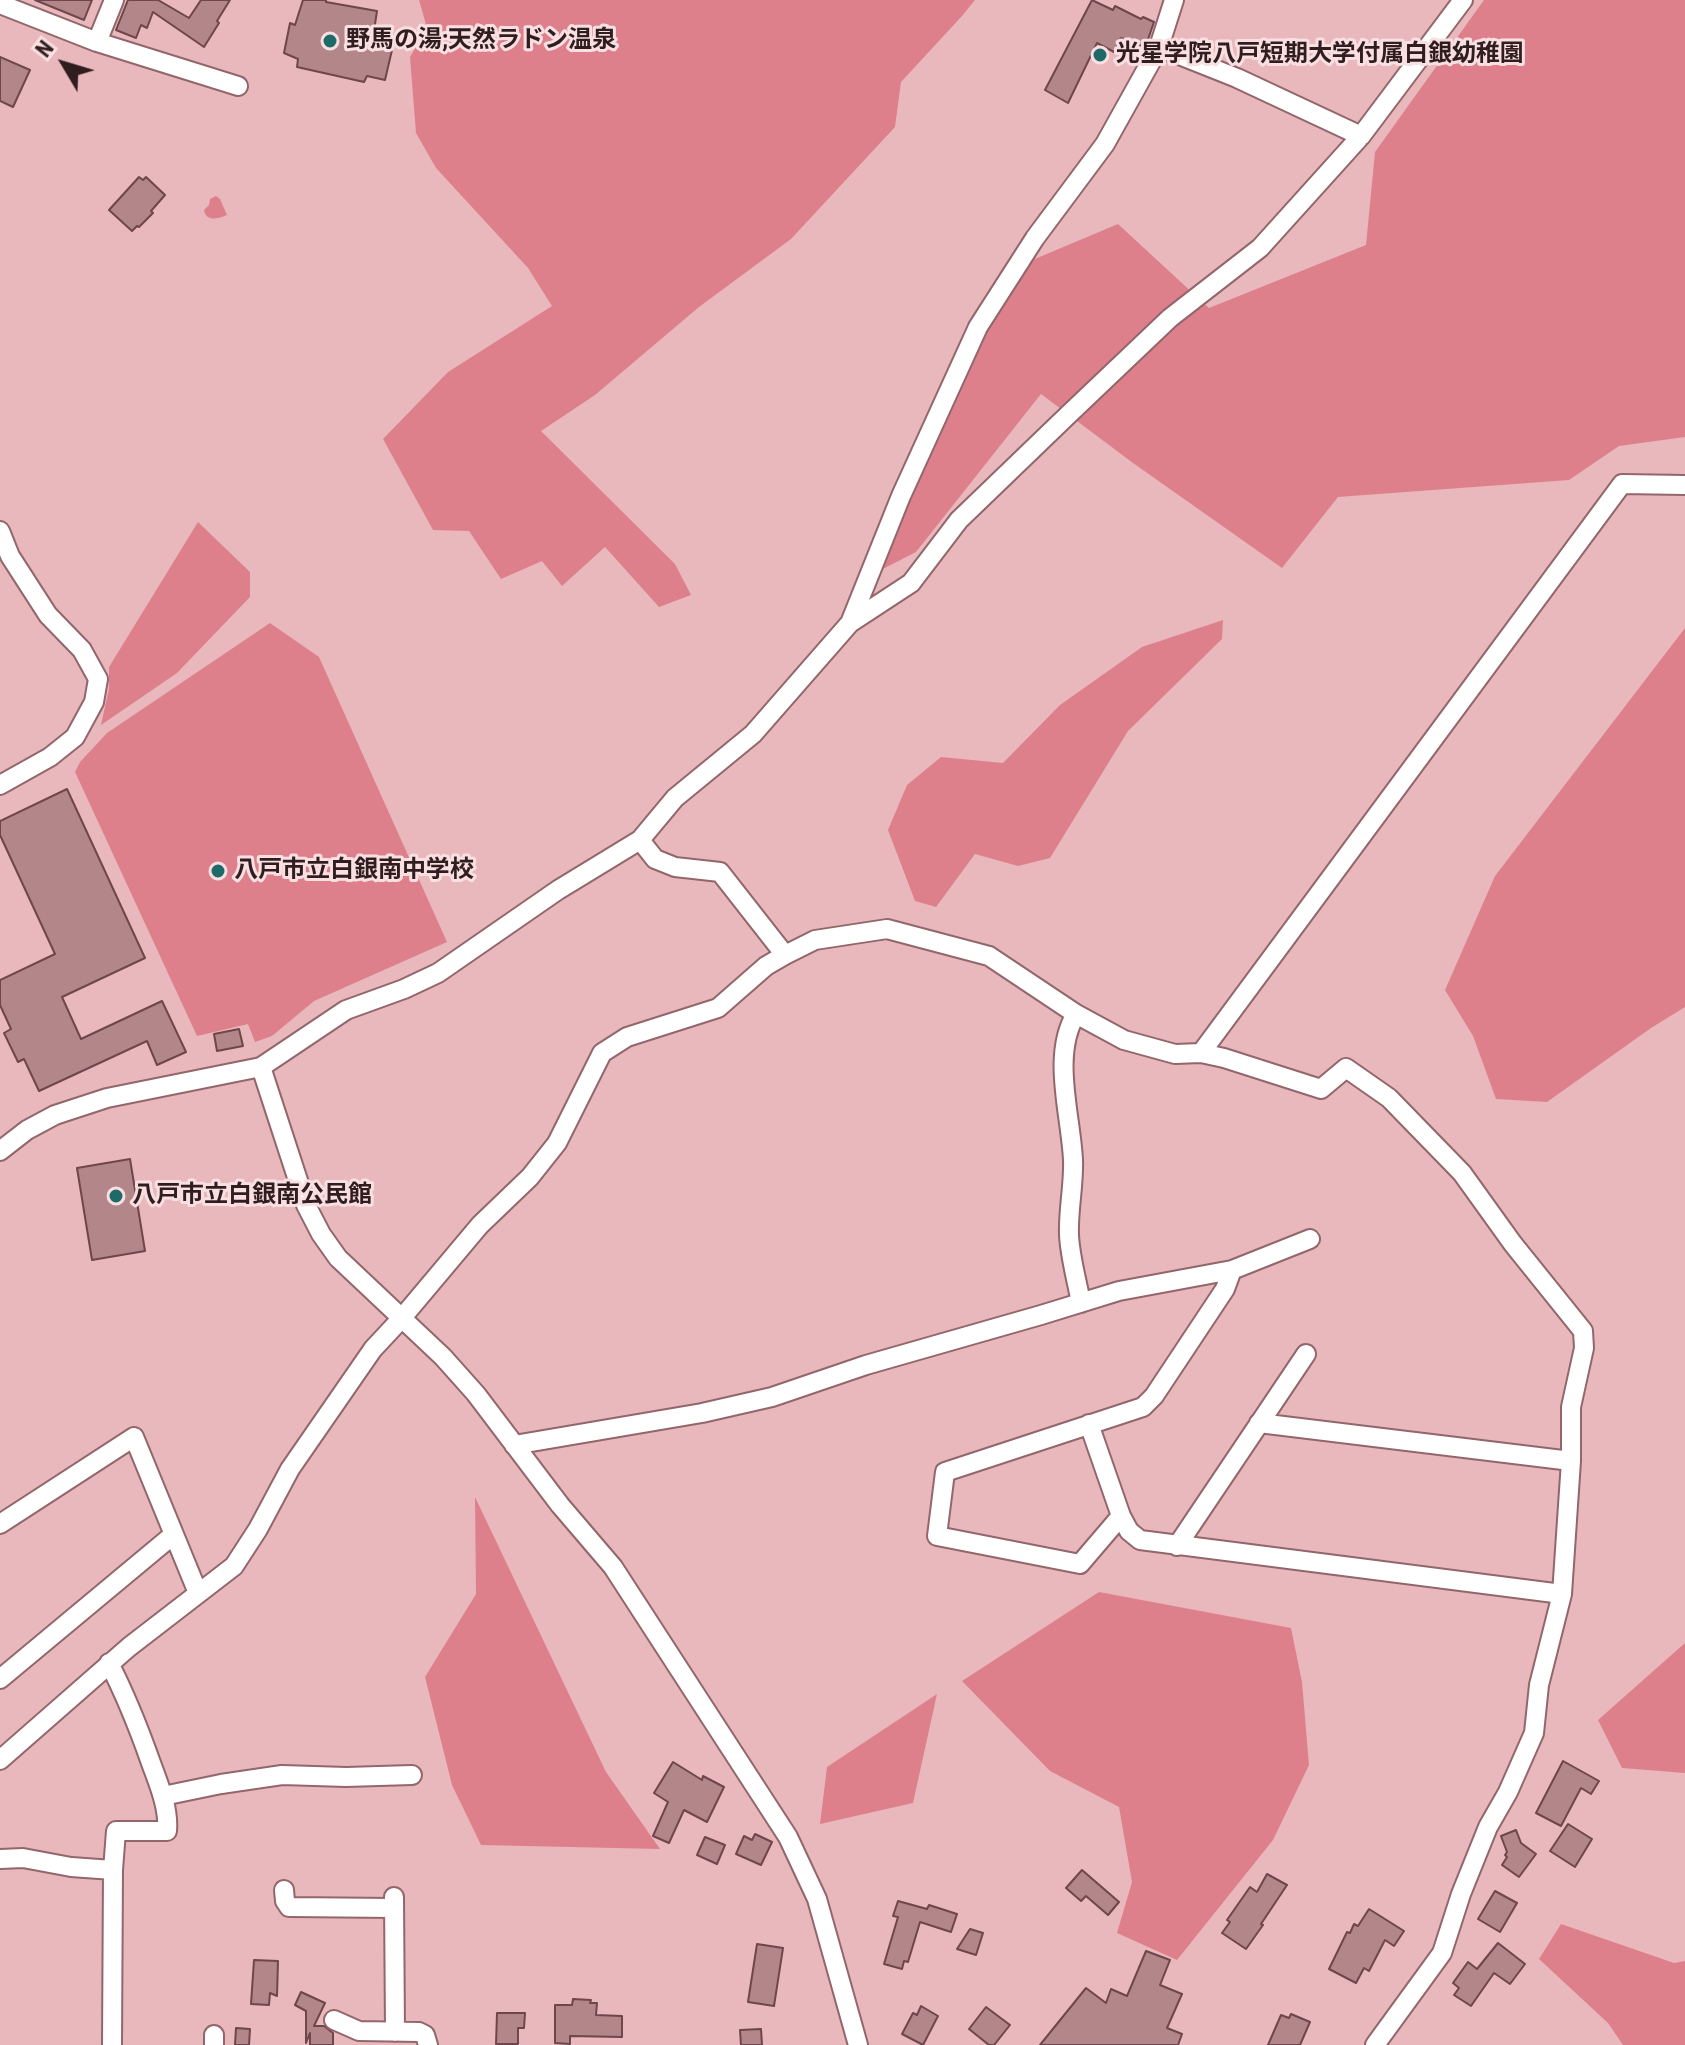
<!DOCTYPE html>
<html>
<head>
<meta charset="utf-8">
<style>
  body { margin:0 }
  #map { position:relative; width:1685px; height:2045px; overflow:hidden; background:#e8b8bc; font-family:"Roboto Condensed",sans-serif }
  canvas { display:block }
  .north { position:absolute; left:24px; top:24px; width:80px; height:80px; -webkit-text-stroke:6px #f9dfe1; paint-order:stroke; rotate:308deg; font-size:22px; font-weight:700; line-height:32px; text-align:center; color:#2f1d1f }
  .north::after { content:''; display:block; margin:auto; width:28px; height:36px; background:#2f1d1f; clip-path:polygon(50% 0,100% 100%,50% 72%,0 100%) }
</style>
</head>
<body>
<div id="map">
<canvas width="1685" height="2045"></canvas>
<div class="north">N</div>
</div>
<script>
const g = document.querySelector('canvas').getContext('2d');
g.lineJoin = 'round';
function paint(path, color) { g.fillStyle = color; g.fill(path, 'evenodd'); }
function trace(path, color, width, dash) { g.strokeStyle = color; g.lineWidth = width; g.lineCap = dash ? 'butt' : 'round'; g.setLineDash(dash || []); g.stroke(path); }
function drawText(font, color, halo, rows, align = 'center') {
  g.font = font + ' "Roboto Condensed","Noto Sans JP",sans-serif'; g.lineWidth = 6; g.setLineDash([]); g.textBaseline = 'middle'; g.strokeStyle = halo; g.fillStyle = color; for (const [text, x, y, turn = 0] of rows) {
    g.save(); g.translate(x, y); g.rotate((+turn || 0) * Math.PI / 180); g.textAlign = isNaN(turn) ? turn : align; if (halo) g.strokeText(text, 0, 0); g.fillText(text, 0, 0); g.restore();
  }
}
paint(new Path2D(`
  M419,0h556l-13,16 -61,66 -6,45 -104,112 -92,68 -104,88 -54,36 134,133 16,31 -32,12 -54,-60 -43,39 -20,-25 -41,18 -32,-48 -36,-1 -50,-91 65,-67 104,-66 -24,-38 -92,-100 -20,-35 -6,-76 17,-29z
  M1484,0h201v437l-66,9 -50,34 -231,17 -56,71 -149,-105 -92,-69 -125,158 -41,21 99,-220 56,-92 88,-37 91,84 157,-63 9,-93z
  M216,196l4,3 7,16c-9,4 -21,7 -23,-5l5,-5 1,-6z
  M198,522l52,50v25l-73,76 -76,52 8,-36v-22z
  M1223,620l-1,19 -94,92 -78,127 -32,8 -43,-12 -39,53 -21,-6 -27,-71 19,-45 34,-28 62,6 57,-58 82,-58z
  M270,623l49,34 128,285 -133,59 -42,35 -17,6 -7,-18 -51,12 -122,-264 5,-10 27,-29z
  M1685,628v379l-34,21 -104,74 -51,-3 -23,-63 -28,-46 50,-114z
  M475,1497l131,275 54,77 -179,-4 -29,-60 -27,-108 51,-83z
  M1099,1592l192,36 11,54 7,83 -36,75 -96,120 -60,-27 15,-51 -13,-75 -69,-36 -88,-90z
  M1685,1643v130l-63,-5 -24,-48z
  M937,1694l-24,109 -93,21 7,-57z
  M1561,1924l113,39 11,-2v84h-62l-15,-22 -69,-64z`), '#de808b');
const building = new Path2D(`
  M35,0h57l-8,20z
  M128,0h30l31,18 12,-18h29l-13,21 2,2 -15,24 -51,-35 -6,16 -6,-3 -5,13 -20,-8z
  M303,0h23v2l51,9 -5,33 20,6 -7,30 -18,-4 -3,6 -67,-15 1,-8 -14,-6 6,-30 5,2z
  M1092,0l21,10 2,-4 26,13 2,-2 11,5 -9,26 -18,-9 -1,1 -5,-2 -7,14 -17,-9 -29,60 -23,-13z
  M0,57l30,13 -17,37 -13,-6z
  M139,177l4,3 3,-3 19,18 -14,16 2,2 -14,14 -2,-1 -5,5 -23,-21z
  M67,789l78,169 -83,39 19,42 81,-38 24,51 -29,13 -10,-24 -108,50 -15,-32 -6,3 -14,-29 7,-4 -11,-24v-25l55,-26 -55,-119v-14z
  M239,1029l4,17 -26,5 -3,-17z
  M130,1159l15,92 -53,9 -15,-92z
  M1563,1761l36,20 -8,13 -10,-6 -20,38 -25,-13z
  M673,1762l29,18 1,-4 21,11 -17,35 -23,-12 -15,33 -16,-7 15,-34 -14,-9z
  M1568,1824l24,15 -17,28 -25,-16z
  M1516,1830l5,13 15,11 -17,23 -17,-12 5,-8 -2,-2 2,-3 -6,-16z
  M755,1834l17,8 -11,23 -25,-11 8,-18 8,4z
  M705,1837l20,8 -8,19 -20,-9z
  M1082,1870l37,32 -11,13 -22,-19 -5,5 -15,-13z
  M1267,1874l20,11 -26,39 2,1 -17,24 -24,-16 8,-11 -3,-2 23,-33 7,5z
  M1495,1891l22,12 -17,29 -22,-13z
  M898,1901l29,8 2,-4 28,9 -6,18 -31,-10 -12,40 -4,-1 -2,8 -18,-5 14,-47 -5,-1z
  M1369,1909l35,22 -10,15 -9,-6 -16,31 -5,-3 -8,15 -27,-14 18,-37 3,1 4,-9 4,2z
  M970,1929l13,4 -7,22 -19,-6z
  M1498,1943l27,21 -15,20 -16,-11 -23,33 -17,-11 5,-7 -6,-5 15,-21 9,7z
  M757,1944l26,4 -9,58 -26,-4z
  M1146,1951l24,9 -10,25 22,9 -15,34 15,6 -4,11h-138l46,-57 20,15 5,-14 16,7z
  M254,1960l24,1 -1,35 -7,-3 -1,12 -18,-1z
  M301,1992l24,11 -11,23h10l9,7v12h-23v-12l-4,10v-32l-11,-6z
  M573,1999l18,1 -1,3h7l-1,12 26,1v21l-52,-1v8l-15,-1v-38h17z
  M921,2006l17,10 -15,29 -21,-11 11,-21 4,2z
  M986,2007l24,18 -16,20h-5l-20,-16z
  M497,2013h28l-1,15h-6v16h-22z
  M1291,2014l19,8 -10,23h-32l13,-30 8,3z
  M236,2028l14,1 -1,16h-14z
  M761,2029l1,16h-21l-1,-15z`);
paint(building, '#b3868a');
trace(building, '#6f464a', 2);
const minor = new Path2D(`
  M0,4l97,38 141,44
  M97,42l17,-42
  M1159,47l78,31 124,58
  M0,531l10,25 38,59 34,35 16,29 -4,23 -19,35 -25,20 -50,28
  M850,623l61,-40 48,-63 109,-105 102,-97 90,-70 101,-112 102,-136
  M640,840l15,19 20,8 45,5 65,83
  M1076,1014c-25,41 -5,101 -3,146 1,25 -5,50 -4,75 1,22 8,46 12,68
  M1201,1053l421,-569 63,1
  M261,1067l85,-57 58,-21 34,-16 120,-83 82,-50 35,-42 78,-64 97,-111 51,-127 77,-169 57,-89 70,-94 54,-97 15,-47
  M0,1151l27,-21 28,-15 52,-17 154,-31 45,138 15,29 17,24 105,99 33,37 84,111 53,62 175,270 29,62 41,146
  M1259,1423l312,38
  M1089,1424l32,92 8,15 11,9 422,54
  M514,1445l188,-32 70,-16 94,-32 175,-50 78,-24 113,-21 78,-31
  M1121,1516l-41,48 -143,-28 8,-64 198,-65 11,-11 71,-107 7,-19
  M0,1524l134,-87 64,156
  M1177,1546l129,-192
  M109,1663c17,33 30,66 42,100 8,22 18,45 16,68h-51l-3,39 -1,175
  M0,1679l173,-144
  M0,1760l129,-113 105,-81 24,-37 32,-60 83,-120 28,-30 79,-94 50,-48 27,-34 45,-90 25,-16 91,-29 48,-42 19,-11 30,-15 72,-11 102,27 87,58 48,26 51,14 26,-1 23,5 97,31 25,-21 43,30 73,75 51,71 70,87 1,17 -13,59v54l-9,133 -23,91 -5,48 -26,59 -20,35 -27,67 -19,59 -67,92
  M163,1796l58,-12 61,-9 64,2 66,-2
  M0,1859l23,-1 48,9 42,3
  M284,1890l1,11 4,6 104,1
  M394,1897l1,135
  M334,2020l25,11 60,1 6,3 3,10
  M214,2045v-10`);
trace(minor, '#92666a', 22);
trace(minor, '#fff', 18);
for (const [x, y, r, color] of [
  [330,41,8,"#1d6a68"],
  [1100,55,8,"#1d6a68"],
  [218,871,8,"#1d6a68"],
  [116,1196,8,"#1d6a68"]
]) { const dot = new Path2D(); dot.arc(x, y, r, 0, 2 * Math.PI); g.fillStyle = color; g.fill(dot); trace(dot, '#f9dfe1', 3); }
drawText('bold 24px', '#2f1d1f', '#f9dfe1', [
  ["野馬の湯;天然ラドン温泉",346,41],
  ["光星学院八戸短期大学付属白銀幼稚園",1116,55],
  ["八戸市立白銀南中学校",234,871],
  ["八戸市立白銀南公民館",132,1196]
], 'left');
</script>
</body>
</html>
